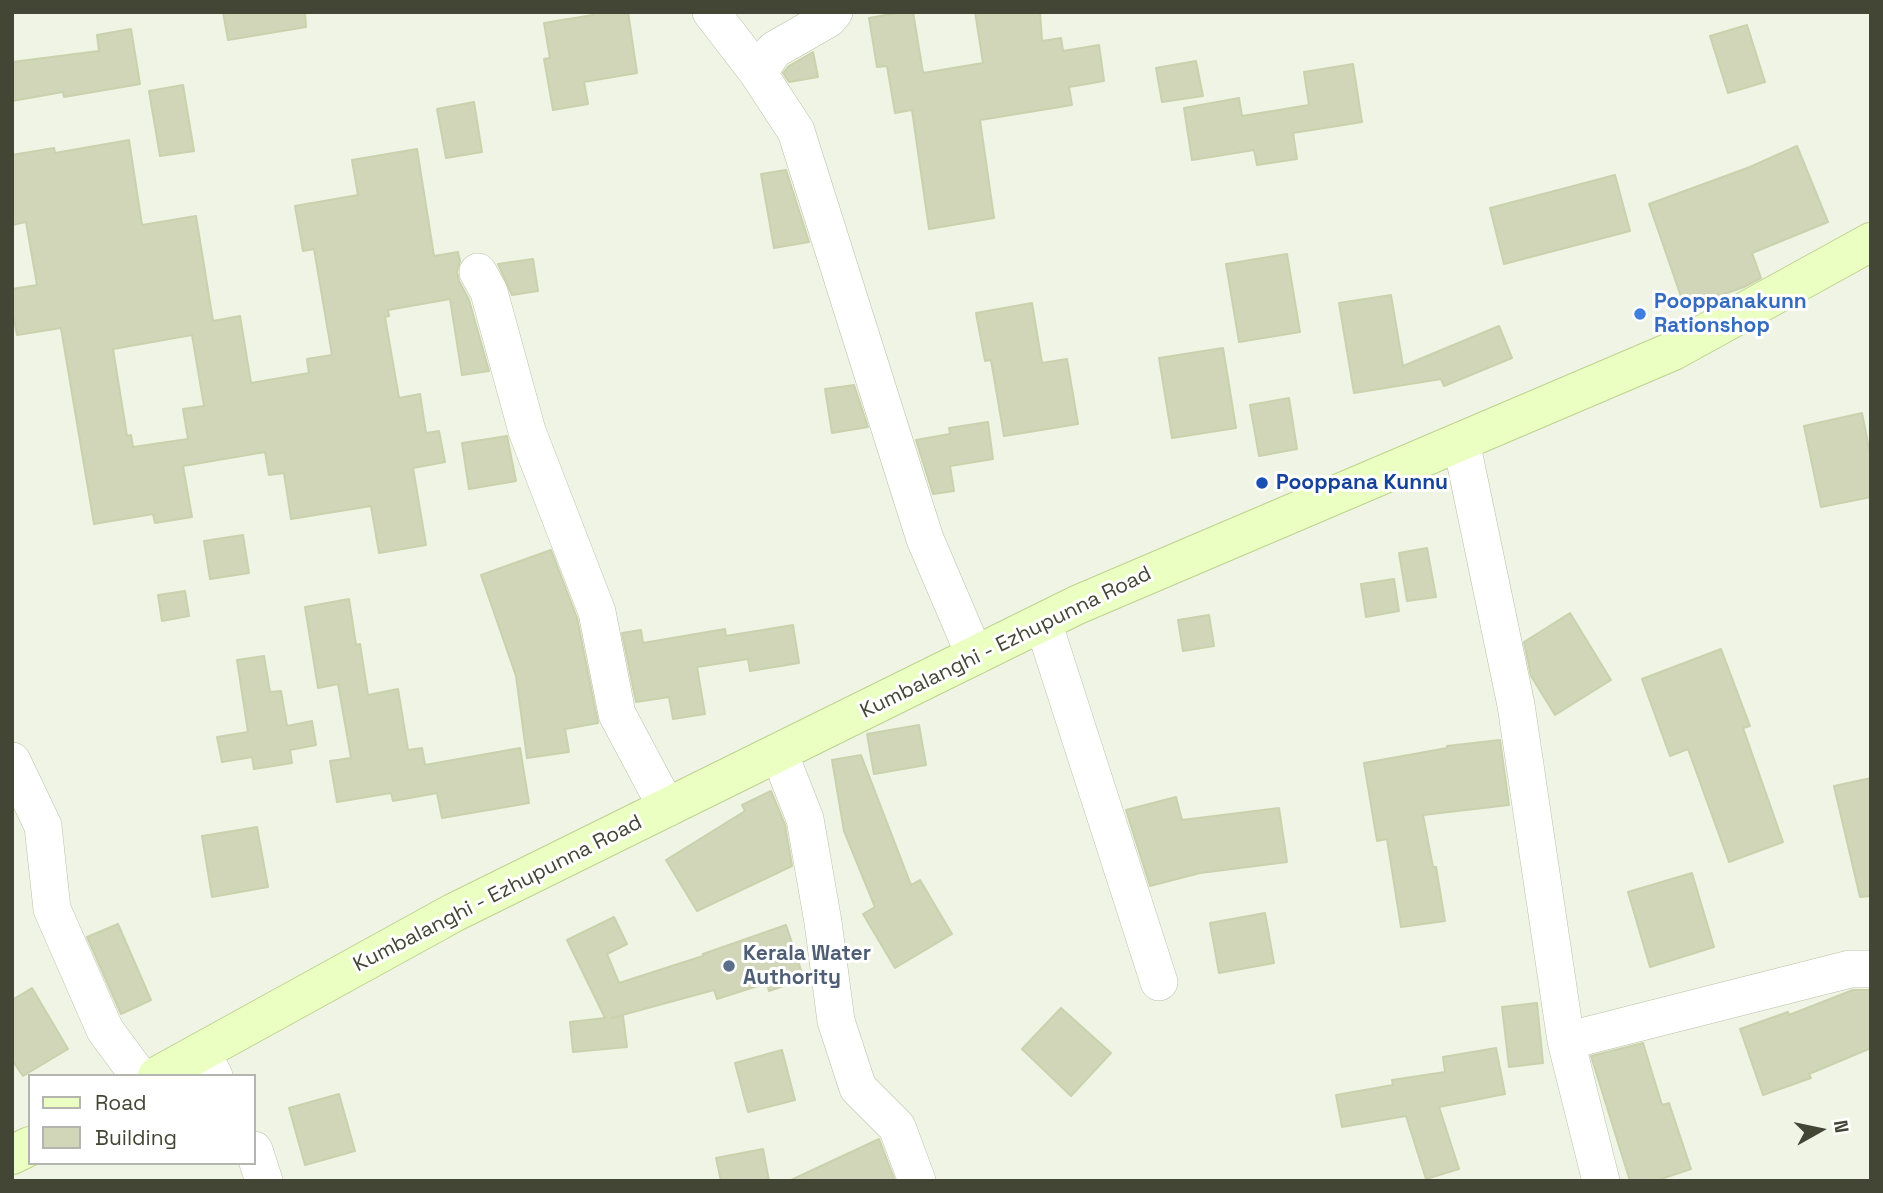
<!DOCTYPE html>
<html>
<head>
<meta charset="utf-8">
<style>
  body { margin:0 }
  #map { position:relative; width:1883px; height:1193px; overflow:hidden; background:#eff4e4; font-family:"Space Grotesk",sans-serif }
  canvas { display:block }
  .frame { position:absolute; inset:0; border:14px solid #434634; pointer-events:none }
  .legend { position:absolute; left:28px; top:1074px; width:228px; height:91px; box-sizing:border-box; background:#fff; border:2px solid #b4b5ae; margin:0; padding:9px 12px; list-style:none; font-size:21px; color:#434634 }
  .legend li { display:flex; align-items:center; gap:14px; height:35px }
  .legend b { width:35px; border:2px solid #b4b5ae }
  .north { position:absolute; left:1785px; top:1095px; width:70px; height:70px; -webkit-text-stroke:5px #fff; paint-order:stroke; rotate:81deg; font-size:19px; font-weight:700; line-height:28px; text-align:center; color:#434634 }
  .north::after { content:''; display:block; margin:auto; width:24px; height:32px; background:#434634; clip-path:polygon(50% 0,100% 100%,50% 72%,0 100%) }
</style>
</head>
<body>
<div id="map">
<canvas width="1883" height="1193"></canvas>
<div class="frame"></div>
<ul class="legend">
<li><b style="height:9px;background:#ebffc3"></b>Road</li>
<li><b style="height:19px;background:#d1d6b9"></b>Building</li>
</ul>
<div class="north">N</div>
</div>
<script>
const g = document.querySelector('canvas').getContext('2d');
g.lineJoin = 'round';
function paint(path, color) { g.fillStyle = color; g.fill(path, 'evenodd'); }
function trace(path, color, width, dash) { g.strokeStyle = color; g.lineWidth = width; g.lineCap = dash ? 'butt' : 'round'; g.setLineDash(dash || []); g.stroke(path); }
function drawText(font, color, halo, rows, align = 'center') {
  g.font = font + ' "Space Grotesk",sans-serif'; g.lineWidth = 6; g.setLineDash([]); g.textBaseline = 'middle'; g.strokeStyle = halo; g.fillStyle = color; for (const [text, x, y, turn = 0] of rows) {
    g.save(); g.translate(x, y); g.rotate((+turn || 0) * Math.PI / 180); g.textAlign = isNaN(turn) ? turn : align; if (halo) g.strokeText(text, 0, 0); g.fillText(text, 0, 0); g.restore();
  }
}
const building = new Path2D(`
  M223,12h82l1,15 -78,13z
  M592,12h36l9,61 -53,9 4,22 -35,6 -9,-51 6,-1 -6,-35 49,-8z
  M902,12h11l10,61 60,-10 -8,-51h65l2,29 19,-3 2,13 36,-6 5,36 -35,6 3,18 -92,15 14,98 -65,11 -17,-119 -17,3 -8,-47 -10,1 -8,-49z
  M1747,25l18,57 -37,11 -18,-57z
  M131,29l9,55 -76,13 -1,-5 -51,9v-39l87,-11 -2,-16z
  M813,52l5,25 -29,5 -6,-9 6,-7z
  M1196,61l7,35 -41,6 -6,-34z
  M1353,64l9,58 -69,11 4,26 -40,6 -3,-15 -62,10 -8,-52 55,-10 3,18 67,-11 -5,-33z
  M183,85l11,66 -34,5 -11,-65z
  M474,102l8,50 -36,6 -9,-49z
  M129,140l13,85 54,-9 17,105 27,-5 11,67 58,-10 -2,-14 25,-4 -18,-106 -11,2 -8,-45 63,-11 -6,-35 65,-11 17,107 24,-4 2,9 -3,11 2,9 10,19 20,71 -27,4 -12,-76 -62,11 1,6 -4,1 14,81 21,-4 6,39 13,-2 6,31 -32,6 13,77 -47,8 -8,-47 -80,13 -7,-46 -15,2 -4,-23 -82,14 9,51 -37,6 -2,-9 -59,10 -33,-196 -44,7 -5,-26v-20l25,-4 -11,-63 -14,3v-70l42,-7 1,5zM192,335l12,71 -21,3 5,30 -55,8 -2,-12 -4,1 -14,-87z
  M1797,146l31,76 -76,31 9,25 -17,9 -59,21 -36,-104 101,-37z
  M786,170l23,72 -35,6 -13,-74z
  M1615,175l15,56 -126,33 -14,-56z
  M1287,254l13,78 -61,10 -13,-78z
  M533,259l5,32 -26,4 -14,-31z
  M1391,295l12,71 96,-40 13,32 -68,28 -3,-7 -87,14 -15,-90z
  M1032,303l10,60 25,-4 11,65 -74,12 -13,-76 -6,1 -9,-48z
  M1223,348l13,80 -64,10 -13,-80z
  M854,385l14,42 -36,6 -7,-44z
  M1289,398l8,51 -38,7 -9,-51z
  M1862,413l9,45v39l-50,10 -17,-81z
  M988,422l5,37 -43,7 4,25 -21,3 -17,-54 34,-6 -1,-6z
  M507,436l9,45 -47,8 -7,-46z
  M243,535l6,38 -39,6 -6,-38z
  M1427,548l9,49 -29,4 -8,-48z
  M551,550l26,68 21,105 -33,6 4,23 -42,6 -11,-82 -35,-101z
  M1394,579l5,32 -33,6 -5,-33z
  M185,591l4,25 -27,5 -4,-26z
  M349,599l7,46 4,-1 8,51 30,-6 10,61 14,-2 3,17 95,-17 9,55 -87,15 -5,-25 -44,8 -2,-8 -54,9 -7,-41 21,-3 -13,-74 -20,4 -13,-81z
  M1570,613l41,67 -56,35 -24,-39 -7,-34z
  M1209,615l5,31 -31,5 -5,-31z
  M793,625l6,38 -49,8 -2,-12 -51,8 8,47 -32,5 -4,-22 -33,5 -14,-69 19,-3 2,13 82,-14 1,7z
  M1721,649l29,77 -7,2 40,114 -54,20 -41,-113 -18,7 -28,-77z
  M264,656l6,36 11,-1 6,35 25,-5 4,24 -26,5 2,13 -38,6 -2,-12 -30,5 -5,-25 31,-5 -11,-72z
  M919,725l7,40 -52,9 -7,-40z
  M1500,740l9,65 -86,10 10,52h3l9,54 -44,6 -14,-88 -10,2 -13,-78 83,-15v-2z
  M861,755l50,130 9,-5 32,54 -57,34 -32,-54 12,-7 -31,-76 -12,-71z
  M1871,778v118l-11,1 -26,-111z
  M771,791l14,34 7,41 -95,45 -31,-51 79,-49 -3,-6z
  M1176,797l6,23 97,-12 8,54 -87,11 -50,13 -24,-76z
  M257,827l11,60 -56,10 -10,-61z
  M1692,873l22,74 -64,20 -22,-75z
  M1265,913l9,50 -55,10 -9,-50z
  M614,917l13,27 -20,10 12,29 84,-27v-2l83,-29 18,54 -35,12 -2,-8 -50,16 -3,-9 -103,28 12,-2 4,31 -54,5 -3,-30 35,-4 -38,-78z
  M118,924l33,76 -30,14 -34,-77z
  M32,988l36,61 -45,27 -11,-16v-60z
  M1853,990h18v58l-62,26 2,4 -48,17 -23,-66 48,-17 1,3z
  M1537,1003l6,60 -34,4 -7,-60z
  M1061,1008l50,45 -40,43 -49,-47z
  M1643,1043l19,62 7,-2 22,66 -36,12h-25l-39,-125z
  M1496,1048l9,46 -66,13 20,62 -33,10 -20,-63 -64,11 -6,-32 57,-10 -1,-5 53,-8 -2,-15z
  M782,1050l13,50 -47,12 -13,-49z
  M339,1094l16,57 -50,14 -16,-57z
  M879,1139l16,42h-106z
  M763,1149l6,32h-48l-5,-23z`);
paint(building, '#d1d6b9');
trace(building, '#cad1ac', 2);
const street = new Path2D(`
  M711,12l47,61
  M834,12l-6,7 -54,31 -16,23 38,58 129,408 50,117
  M478,272l11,20 38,139 70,181 20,102 50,94
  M1461,441l55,264 50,336 284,-72h21
  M1043,622l116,360
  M779,753l26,66 18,103 13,99 22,67 39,39 20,54
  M12,761l31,65 9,83 53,121 34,46
  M1566,1041l35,140
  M201,1052l13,24
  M254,1150l10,31`);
const secondary = new Path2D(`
  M157,1076l296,-163 624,-308 596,-254 198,-109
  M12,1155l18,-9`);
trace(street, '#b9c0a6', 38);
trace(secondary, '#bed38e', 40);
trace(street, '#fff', 37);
trace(secondary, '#ebffc3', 38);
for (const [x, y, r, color] of [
  [1640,314,7,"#3f7fe0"],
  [1262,483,7,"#1a4fb4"],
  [729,966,7,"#5c6f8a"]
]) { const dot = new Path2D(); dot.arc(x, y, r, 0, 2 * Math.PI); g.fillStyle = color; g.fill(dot); trace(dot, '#fff', 2.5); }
drawText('bold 21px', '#366cbe', '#fff', [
  ["Pooppanakunn",1654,302],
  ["Rationshop",1654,326]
], 'left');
drawText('bold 21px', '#164399', '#fff', [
  ["Pooppana Kunnu",1276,483]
], 'left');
drawText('21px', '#434634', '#fff', [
  ["Kumbalanghi - Ezhupunna Road",1006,643,-26],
  ["Kumbalanghi - Ezhupunna Road",498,894,-27]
]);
drawText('bold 21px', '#4e5e75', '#fff', [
  ["Kerala Water",743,954],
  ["Authority",743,978]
], 'left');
</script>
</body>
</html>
